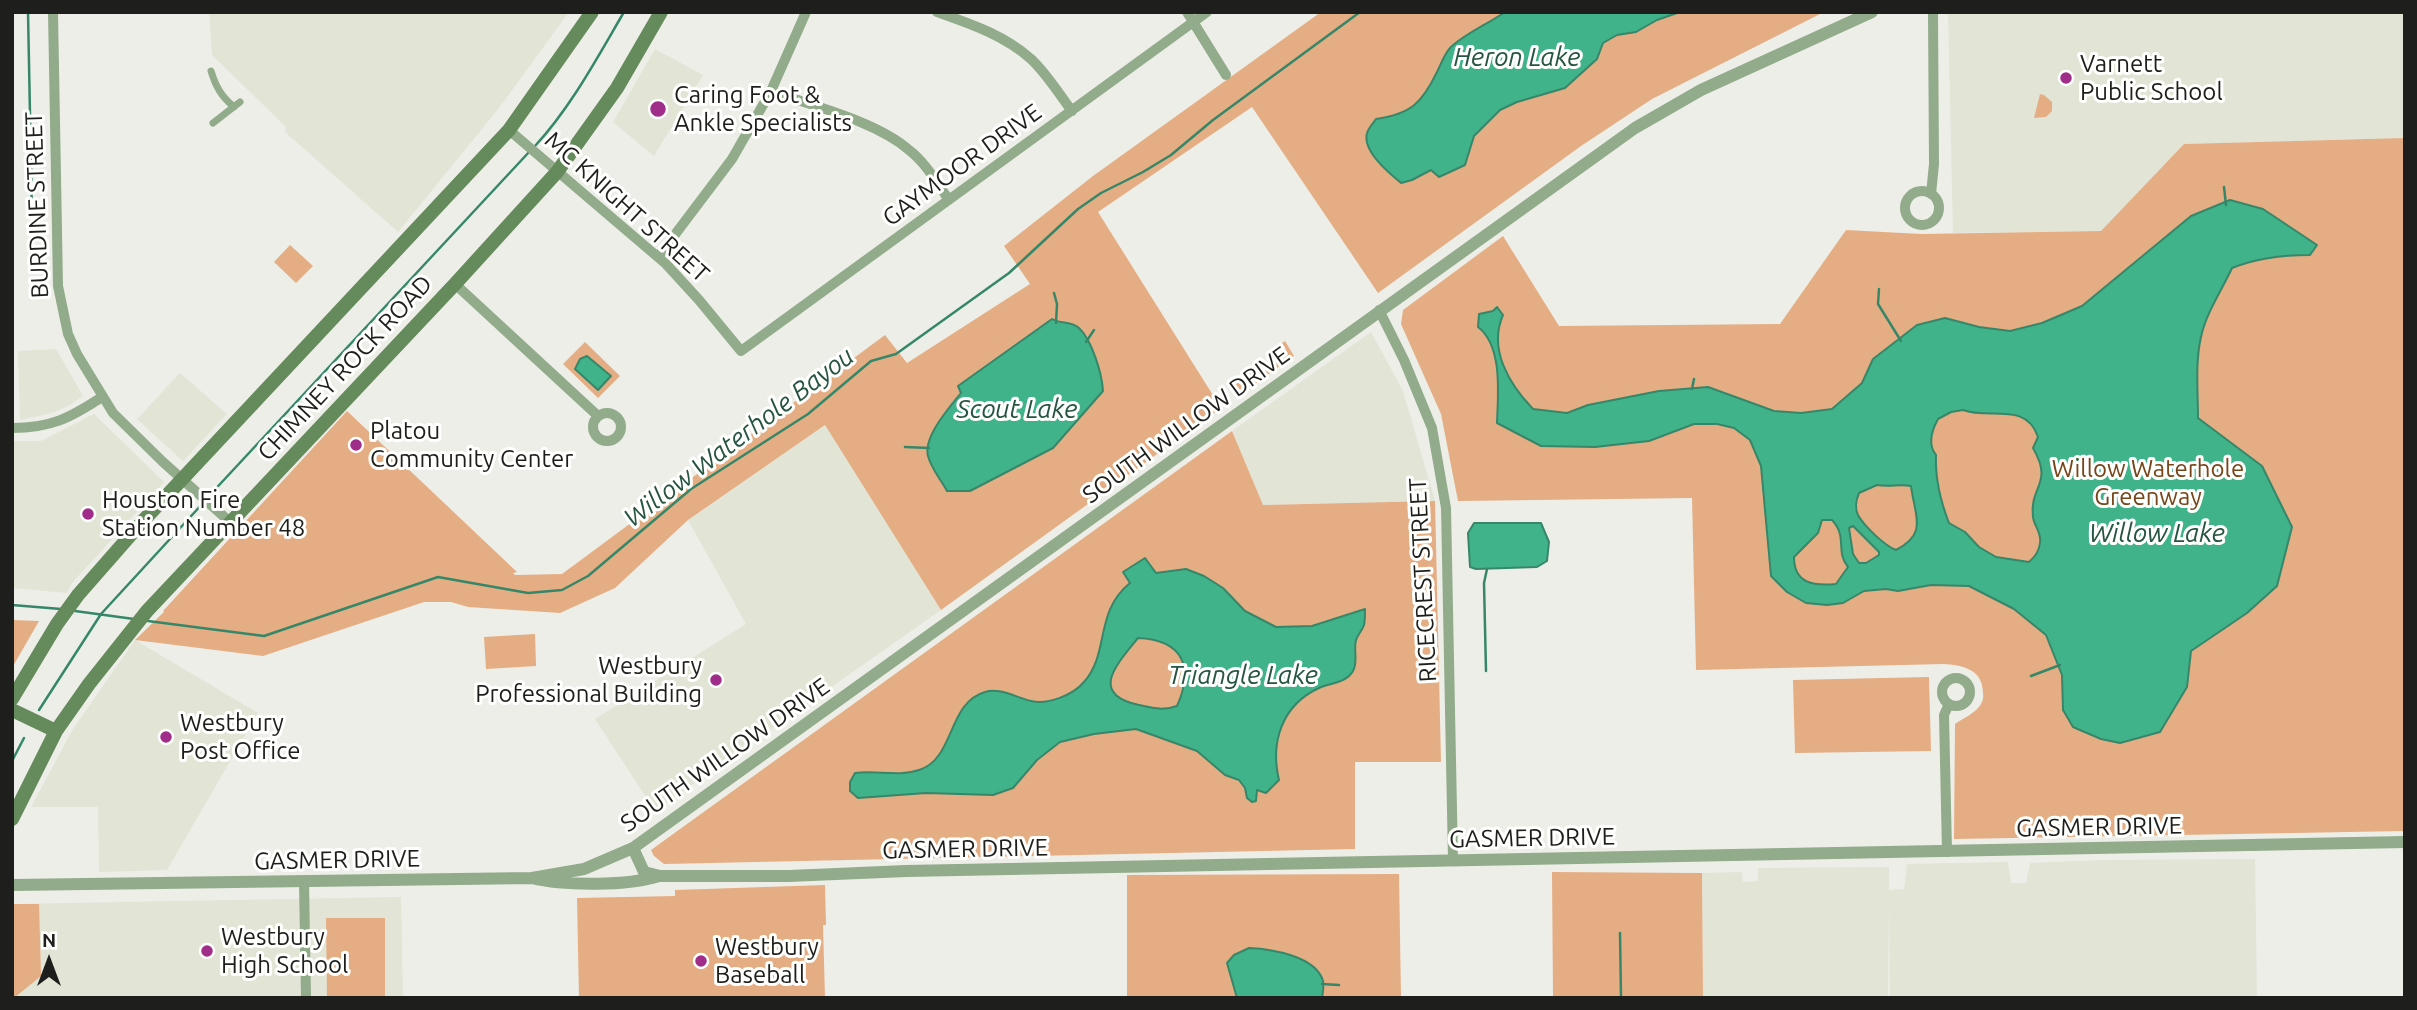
<!DOCTYPE html>
<html>
<head>
<meta charset="utf-8">
<style>
  body { margin:0 }
  #map { position:relative; width:2417px; height:1010px; overflow:hidden; background:#edeee8; font-family:Ubuntu,sans-serif }
  canvas { display:block }
  .frame { position:absolute; inset:0; border:14px solid #1e1f1c; pointer-events:none }
  .north { position:absolute; left:14px; top:926px; width:70px; height:70px; -webkit-text-stroke:5px #fffffe; paint-order:stroke; rotate:0deg; font-size:19px; font-weight:700; line-height:28px; text-align:center; color:#1e1f1c }
  .north::after { content:''; display:block; margin:auto; width:24px; height:32px; background:#1e1f1c; clip-path:polygon(50% 0,100% 100%,50% 72%,0 100%) }
</style>
</head>
<body>
<div id="map">
<canvas width="2417" height="1010"></canvas>
<div class="frame"></div>
<div class="north">N</div>
</div>
<script>
const g = document.querySelector('canvas').getContext('2d');
g.lineJoin = 'round';
function paint(path, color) { g.fillStyle = color; g.fill(path, 'evenodd'); }
function trace(path, color, width, dash) { g.strokeStyle = color; g.lineWidth = width; g.lineCap = dash ? 'butt' : 'round'; g.setLineDash(dash || []); g.stroke(path); }
function drawText(font, color, halo, rows, align = 'center') {
  g.font = font + ' Ubuntu,sans-serif'; g.lineWidth = 6; g.setLineDash([]); g.textBaseline = 'middle'; g.strokeStyle = halo; g.fillStyle = color; for (const [text, x, y, turn = 0] of rows) {
    g.save(); g.translate(x, y); g.rotate((+turn || 0) * Math.PI / 180); g.textAlign = isNaN(turn) ? turn : align; if (halo) g.strokeText(text, 0, 0); g.fillText(text, 0, 0); g.restore();
  }
}
paint(new Path2D(`
  M209,12h360l-70,96 -101,124 -114,-101 3,-3 -75,-73z
  M1948,12h457v126l-221,6 -83,87 -148,2z
  M655,49l48,26 -49,81 -41,-34z
  M1371,332l32,59 32,110 -172,4 -31,-74z
  M56,349l27,47 -13,9 -18,8 -32,7 -2,-69z
  M180,373l47,41 -44,47 -46,-42z
  M94,414l70,68 -92,101 -5,10 -55,-5v-147h29z
  M825,425l116,185 -286,201 -60,-92 151,-95 -58,-104z
  M135,640l123,73 -91,157 -68,2 -1,-65h-67l42,-78z
  M2255,859l2,139h-367l-1,-96 -1,96h-185l-1,-125 40,-1 1,10 15,-1v-13l131,-1v23l15,-1 3,-25 101,-2 3,21h15l4,-20 72,-3z
  M401,897l2,101h-391v-94z`), '#e2e4d6');
paint(new Path2D(`
  M1321,12h503l-172,87 -71,47 -203,147 -126,-186 -154,105 123,196 -280,202 -116,-185 -137,95 -73,68 -55,25 -92,-6 -17,-5h-27l-161,54 -128,-16 29,-28 -1,-1 184,-200 170,161 -4,1 2,2 47,-1 323,-239 22,28 123,-79 -26,-38 89,-70z
  M2040,94l4,1 8,7v9l-6,6 -12,1z
  M2405,138v693l-451,8 1,-115c7,-5 18,-10 23,-16 4,-4 6,-10 5,-15 0,-24 -21,-28 -40,-29l-247,6 -4,-172 -234,3 -17,-87 -40,-90 2,-14 100,-74 56,90 221,-2 66,-94 75,4 180,-3 83,-87z
  M290,245l23,21 -17,17 -22,-21z
  M1285,341l9,15 -55,39 -8,-15 5,4 17,-14 -2,-8 6,6 29,-19 -4,-6z
  M585,342l35,34 -22,22 -35,-34z
  M1232,431l31,74 172,-4 6,261h-86v87l-691,15 -10,-8 -3,-6z
  M12,620l27,1 -27,47z
  M535,634l1,32 -50,3 -2,-32z
  M1929,677l2,74 -136,2 -2,-73z
  M1552,872l150,1 1,125h-150z
  M1399,874l2,124h-274v-123z
  M825,885l1,40h-3l2,73h-246l-2,-100 98,-2v-6z
  M12,904h27l2,72 -27,22h-2z
  M326,918h59v80h-58z`), '#e5ad83');
const water = new Path2D(`
  M1505,12h175l-23,8 -21,12 -19,3 -14,8 -6,16 -32,29 -48,14 -17,8 -26,26 -9,29 -26,12 -8,-7 -19,10 -11,3c-12,-10 -39,-32 -34,-50 1,-4 6,-10 9,-14 35,-5 46,-16 61,-47 4,-8 7,-17 13,-24 14,-14 38,-24 55,-36z
  M2230,200l33,9 54,36 -7,10c-28,0 -53,3 -78,13 -10,22 -26,45 -31,69 -6,26 -3,55 -3,81l64,48 30,61 -15,59 -30,27 -56,38 -4,36 -27,45 -40,11 -19,-4 -28,-12 -10,-17 -1,-35 -16,-40 -32,-26 -45,-23 -38,-1 -33,6 -12,-2 -22,2 -21,12 -16,2 -21,-2 -19,-11 -16,-16 -10,-110 -11,-26 -16,-12 -17,-4h-23l-45,17 -54,6 -54,-1 -44,-23c1,-29 6,-77 -19,-96l1,-13 14,-3 4,-4 6,8c-15,34 6,69 30,94l34,4 21,-8 71,-14 49,-4 66,24 27,2 31,-4 30,-26 11,-24 44,-34 28,-7 34,9 31,4 32,-8 40,-17 109,-90zM1963,410c26,10 63,-9 75,27l-5,11c21,36 -4,38 0,69 1,9 9,16 7,26 -1,9 -5,14 -11,19l-33,-5 -17,-10 -14,-15 -16,-9c-9,-23 -14,-44 -13,-68 -9,-11 -4,-25 2,-36l13,-7zM1877,485c12,2 23,-1 34,1 4,31 17,47 -15,64 -11,-4 -32,-24 -38,-35 -3,-6 -2,-15 1,-22zM1822,520h10c16,17 3,31 16,47l-12,17c-22,2 -42,0 -42,-27l24,-24zM1853,526l26,26v3l-13,8h-7l-6,-9 -4,-26z
  M1052,319c9,5 20,2 27,9 13,12 23,46 24,63l-50,57 -83,43h-23c-6,-11 -16,-23 -19,-35 -5,-19 21,-48 33,-63l-3,-7z
  M587,356l24,20 -13,14 -23,-21 5,-10z
  M1474,523h67l8,19 -2,19 -10,6 -61,2 -6,-2 -2,-34z
  M1145,558l11,15 30,-4 18,7 19,12 22,23 31,16 36,-1 53,-17c0,5 0,12 -1,16 -2,6 -6,9 -8,15 -3,12 4,26 -7,36 -8,8 -20,7 -30,12 -37,17 -49,54 -40,92l-13,13 -9,-3 -1,11 -4,1 -5,-4 -2,-10 -6,-8 -14,-5 -28,-24 -61,-22 -42,5 -34,8 -23,18 -24,28 -20,7 -67,-2 -68,5 -8,-7v-9l5,-9c21,-3 44,4 64,-3 36,-11 28,-67 66,-78 15,-5 32,6 46,9 17,4 42,-6 53,-19 26,-29 10,-70 46,-99l-7,-11zM1138,638c46,2 56,30 39,68 -14,5 -24,2 -38,-1 -51,-11 -22,-41 -1,-67z
  M1249,948c22,1 67,8 74,33 1,5 0,11 -1,17h-85l-10,-35 7,-8z`);
paint(water, '#41b38a');
trace(water, '#368769', 2);
trace(new Path2D(`
  M28,12l4,206
  M535,146c36,-39 62,-88 89,-134
  M2224,187l2,18
  M1879,289l-1,15 23,37
  M1054,293l3,11 -1,19
  M1086,342l8,-12
  M1692,389l2,-10
  M905,447l24,1
  M208,497l322,-346
  M12,605l49,4
  M75,611l59,8
  M148,621l116,15 174,-59 90,16 34,-3 26,-14 103,-87 117,-75 63,-53 25,-7 113,-81 69,-64 23,-16 42,-21 28,-17 42,-35 147,-108
  M1486,671l-2,-88 3,-14
  M2031,676l29,-11
  M39,710l62,-96 103,-112
  M12,761l12,-23
  M1620,933l1,65
  M1322,984l17,1`), '#368769', 2.5);
trace(new Path2D(`
  M211,71c5,16 10,25 23,36
  M213,123l27,-21`), '#91ab8b', 7);
trace(new Path2D(`
  M53,12l5,274 10,48 9,20 36,59 50,49 67,60
  M937,12c34,12 67,23 94,47 16,15 28,35 41,52
  M1187,12l39,63
  M771,91c41,15 105,30 138,59 17,13 28,33 40,50
  M509,130l157,134 33,36 42,51 466,-339
  M1905 208a17 17 0 1 1 34 0a17 17 0 1 1-34 0Z
  M1931,194l3,-30 -1,-152
  M658,257l74,-98 39,-68 35,-79
  M455,284l143,132
  M1379,310l25,50 28,68 14,80 7,353
  M593 427a14 14 0 1 1 28 0a14 14 0 1 1-28 0Z
  M12,428c39,0 58,-10 90,-31
  M1942 692a14 14 0 1 1 28 0a14 14 0 1 1-28 0Z
  M1947,852l-3,-137 5,-11
  M304,882l2,116`), '#91ab8b', 10);
trace(new Path2D(`
  M633,848l11,24 16,4h129l117,-5 1499,-29
  M532,878l52,-9 49,-21 1002,-720 66,-38 171,-78
  M12,885l520,-7c32,8 96,8 127,-2`), '#91ab8b', 12);
trace(new Path2D(`
  M12,699l45,-75 21,-29 64,-73 367,-392 83,-118
  M12,710l44,21
  M12,819l44,-88 33,-47 58,-73 308,-327 102,-112 60,-84 44,-76`), '#658a5b', 14);
for (const [x, y, r, color] of [
  [2066,78,7,"#9f2d89"],
  [658,109,9,"#9f2d89"],
  [356,445,7,"#9f2d89"],
  [88,514,7,"#9f2d89"],
  [716,680,7,"#9f2d89"],
  [166,737,7,"#9f2d89"],
  [207,951,7,"#9f2d89"],
  [701,961,7,"#9f2d89"]
]) { const dot = new Path2D(); dot.arc(x, y, r, 0, 2 * Math.PI); g.fillStyle = color; g.fill(dot); trace(dot, '#fffffe', 2.5); }
drawText('24px', '#1e1f1c', '#fffffe', [
  ["Varnett",2080,64],
  ["Public School",2080,92],
  ["Caring Foot &",674,95],
  ["Ankle Specialists",674,123],
  ["Platou",370,431],
  ["Community Center",370,459],
  ["Houston Fire",102,500],
  ["Station Number 48",102,528],
  ["Westbury",702,666,"right"],
  ["Professional Building",702,694,"right"],
  ["Westbury",180,723],
  ["Post Office",180,751],
  ["Westbury",221,937],
  ["High School",221,965],
  ["Westbury",715,947],
  ["Baseball",715,975]
], 'left');
drawText('24px', '#1e1f1c', '#fffffe', [
  ["GAYMOOR DRIVE",962,165,-36],
  ["BURDINE STREET",37,205,-92],
  ["MC KNIGHT STREET",627,207,42],
  ["CHIMNEY ROCK ROAD",345,368,-47],
  ["SOUTH WILLOW DRIVE",1186,425,-36],
  ["RICECREST STREET",1423,580,-93],
  ["SOUTH WILLOW DRIVE",725,755,-35],
  ["GASMER DRIVE",2099,827,-1],
  ["GASMER DRIVE",1532,838,-1],
  ["GASMER DRIVE",965,849,-1],
  ["GASMER DRIVE",337,860,-1]
]);
drawText('24px', '#78451a', '#fffffe', [
  ["Willow Waterhole",2148,469],
  ["Greenway",2148,497]
]);
drawText('italic 26px', '#275543', '#fffffe', [
  ["Heron Lake",1517,57],
  ["Scout Lake",1017,409],
  ["Willow Waterhole Bayou",739,437,-37],
  ["Willow Lake",2157,533],
  ["Triangle Lake",1243,675]
]);
</script>
</body>
</html>
